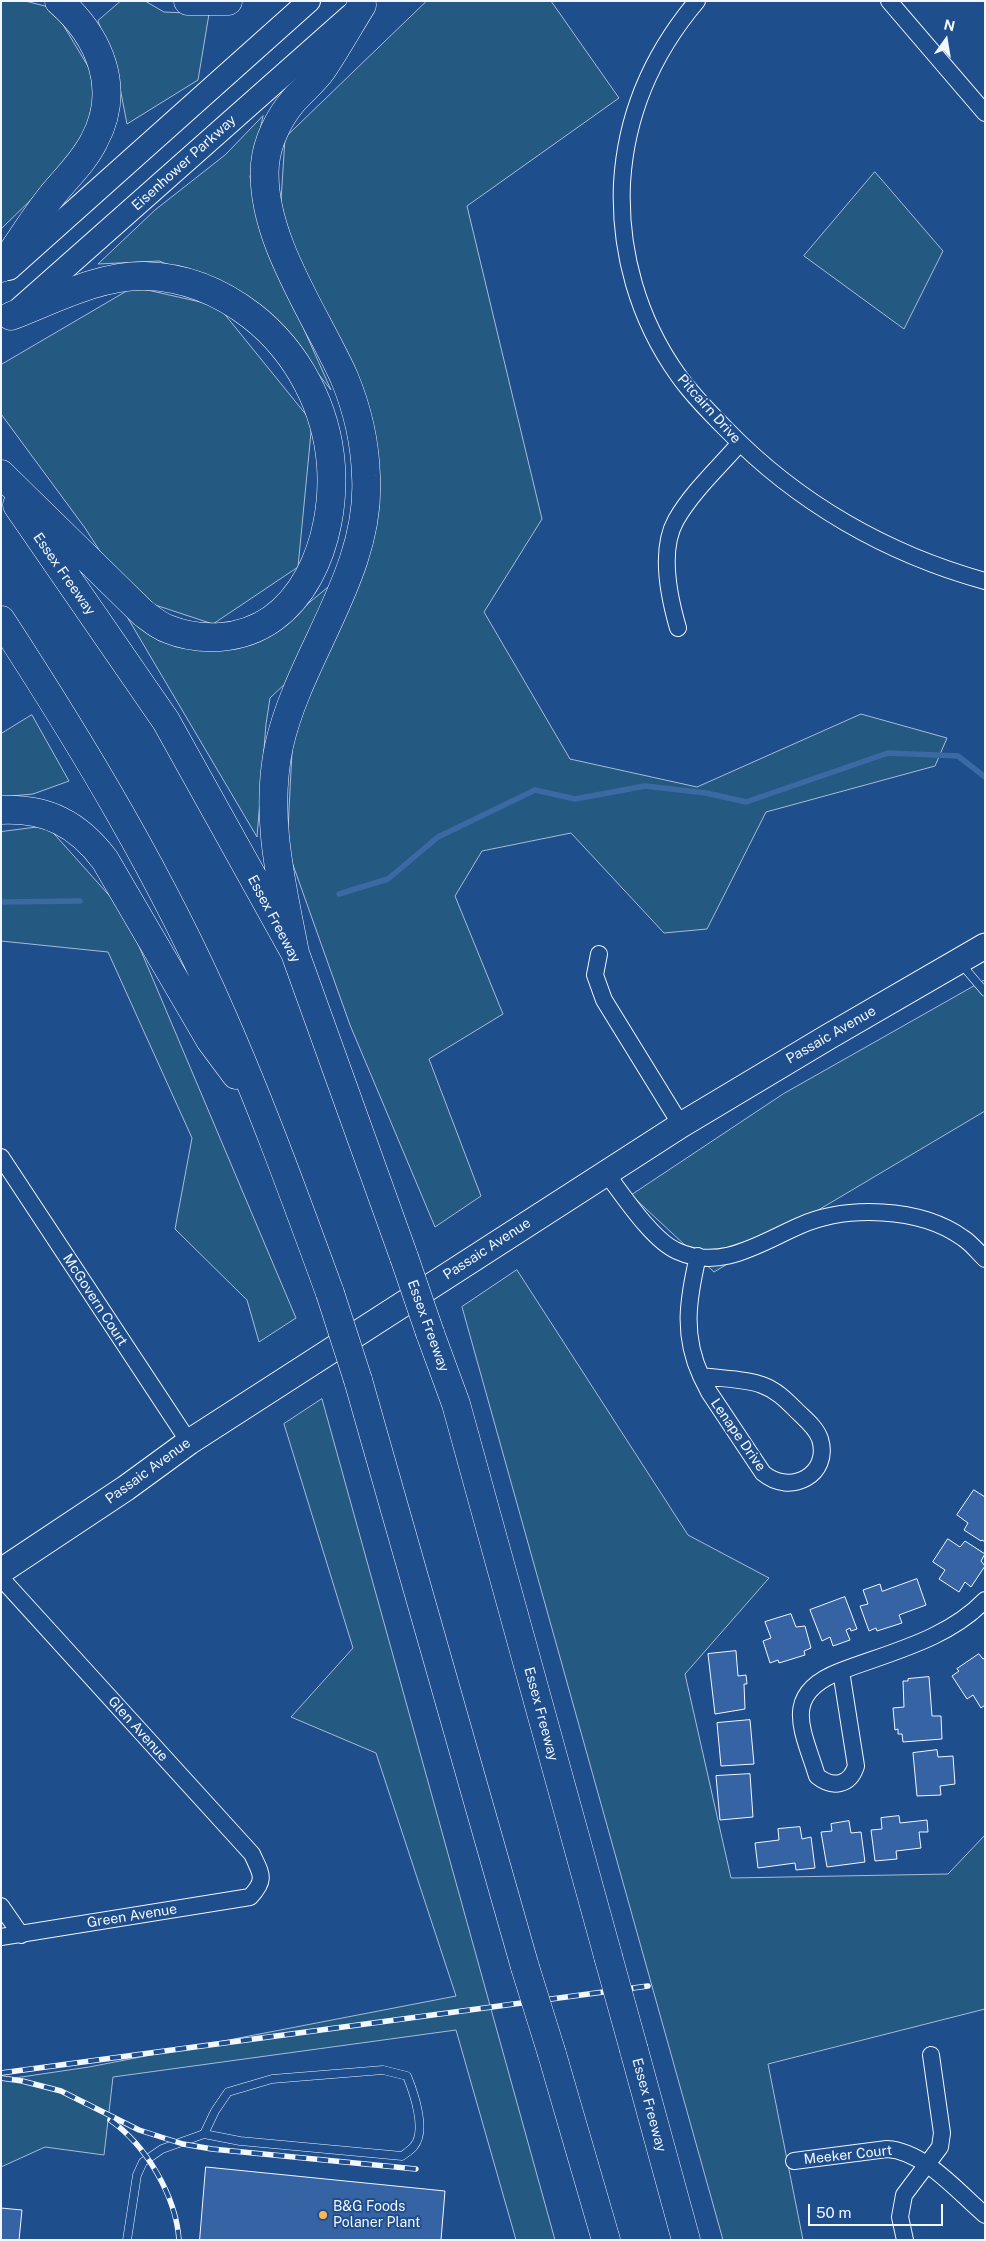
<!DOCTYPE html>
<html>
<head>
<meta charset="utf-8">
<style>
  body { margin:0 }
  #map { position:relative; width:986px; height:2241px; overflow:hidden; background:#1f4e8c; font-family:"Public Sans",sans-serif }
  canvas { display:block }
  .frame { position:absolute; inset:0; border:2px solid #f2f6ff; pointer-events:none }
  .north { position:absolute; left:921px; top:15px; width:50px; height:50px; -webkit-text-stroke:4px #1f4e8c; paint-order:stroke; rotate:13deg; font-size:14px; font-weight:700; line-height:20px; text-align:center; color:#f2f6ff }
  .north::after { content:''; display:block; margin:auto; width:18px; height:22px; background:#f2f6ff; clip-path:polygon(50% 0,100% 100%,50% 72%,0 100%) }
  .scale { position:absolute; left:808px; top:2204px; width:135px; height:22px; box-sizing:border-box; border:2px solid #f2f6ff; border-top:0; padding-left:6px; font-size:15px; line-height:18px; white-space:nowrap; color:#f2f6ff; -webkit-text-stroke:4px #1f4e8c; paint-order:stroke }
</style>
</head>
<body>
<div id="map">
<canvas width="986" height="2241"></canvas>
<div class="frame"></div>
<div class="north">N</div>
<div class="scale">50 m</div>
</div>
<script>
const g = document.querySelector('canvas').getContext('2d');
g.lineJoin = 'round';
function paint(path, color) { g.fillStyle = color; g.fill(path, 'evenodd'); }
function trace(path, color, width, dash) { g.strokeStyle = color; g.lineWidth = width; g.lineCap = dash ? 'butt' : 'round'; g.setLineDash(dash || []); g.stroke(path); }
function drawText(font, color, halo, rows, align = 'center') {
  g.font = font + ' "Public Sans",sans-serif'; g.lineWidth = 4; g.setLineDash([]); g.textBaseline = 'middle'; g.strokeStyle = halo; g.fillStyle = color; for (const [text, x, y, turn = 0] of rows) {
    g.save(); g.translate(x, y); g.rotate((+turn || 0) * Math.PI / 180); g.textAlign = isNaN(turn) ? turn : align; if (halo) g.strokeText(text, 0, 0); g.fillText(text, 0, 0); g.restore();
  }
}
const green = new Path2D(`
  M1,1h24l28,7 45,75 -18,69 -79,77z
  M121,1h24l19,11 45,2 -11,66 -71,44 -10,-52 -19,-51z
  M427,1h124l68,97 -152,108 75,313 -58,93 86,147 127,28 164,-73 86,24 -12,28 -169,46 -59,117 -43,4 -93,-100 -89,18 -27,45 48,118 -74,45 52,137 -46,31 -85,-202 -63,-177 6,-116 65,-152 4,-191 -82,-172 5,-79z
  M263,116l-13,61 36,112 45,101 -56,-71 -43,-30 -73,-28 -61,3 57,-54 70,-55z
  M875,172l68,79 -39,78 -100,-73z
  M134,287l84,19 94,116 -14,145 -85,57 -76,-25 -21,-23 -31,-48 -84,-114v-49z
  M332,584l-44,97 -18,17 -4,26 -9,113 -131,-222 40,23 123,-19z
  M32,715l37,66 -36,13 -32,3v-63z
  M47,826l78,87 171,405 -37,24 -12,-42 -72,-71 17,-91 -84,-186 -107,-11v-109z
  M985,980v131l-271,161 -83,-77 152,-101z
  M517,1270l171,265 81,43 -84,96 46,204 217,-4 37,-39v174l-217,55 35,176h-80l-261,-933z
  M322,1399l233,841h-39l-60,-210 -343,47 -9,78 -59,-8 -44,20v-87l88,-13 367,-71 -80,-243 -85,-36 62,-69 -69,-224z`);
paint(green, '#245a82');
trace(green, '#a8bbd7', 1);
trace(new Path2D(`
  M339,894l49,-15 50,-42 97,-47 40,9 70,-13 61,7 40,9 142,-49 70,3 27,21
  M1,902l79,-1`), '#3b69a3', 5.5);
const building = new Path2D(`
  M974,1490l11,7v45l-3,-2 -1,1 -17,-11 4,-7 -11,-8z
  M948,1539l12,8 5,-6 20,13 -4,7 4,5 -14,21 -6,-5 -6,10 -20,-13 6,-9 -12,-8z
  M917,1579l9,26 -27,10 3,8 -25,8 -1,-3 -7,3 -9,-25 8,-2 -5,-14 17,-6 2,7z
  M845,1597l12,32 -6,2 -1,-3 -4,2 4,10 -17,6 -3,-9 -8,4 -12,-31z
  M791,1614l5,13 9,-1 6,22 -7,3 1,4 -26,8 -1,-3 -8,3 -7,-22 8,-3 -6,-16z
  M736,1651l2,25 8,-1 1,9h-3l1,25 -30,5 -7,-60z
  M979,1654l4,5 2,-1v47l-4,3 -8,-13 -6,4 -15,-23 7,-5 -2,-2z
  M929,1677l3,39h9l1,23 -39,3 -1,-8h-4v-5l-3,1 -2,-22 11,-1 -1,-26h5v-2z
  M750,1720l4,44 -33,2 -4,-43z
  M937,1750l1,7 15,-1 2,28 -15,2 1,9 -24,1 -4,-43z
  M750,1774l3,43 -33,3 -4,-44z
  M899,1816l1,7 27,-3 1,12h-9l2,16 -25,3 1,8 -22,2 -4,-31 11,-1 -1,-11z
  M849,1821l2,12 10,-1 4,30 -38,5 -6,-35 11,-1 -1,-7z
  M800,1827l2,12 9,-2 4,31 -19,2 -1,-7 -37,5 -3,-25 24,-3 -1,-11z
  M206,2167l239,24 -4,49h-241z
  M1,2208l21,2 -3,30h-18z`);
paint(building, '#3563a3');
trace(building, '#f2f6ff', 1);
const lane = new Path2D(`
  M962,965l23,27
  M127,2240l10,-65 6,-13 19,-13 42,-15 36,7 162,15c4,-3 9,-6 12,-10 13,-15 0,-53 -7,-70l-24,-6 -111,9 -44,13 -13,19 -11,23`);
const street = new Path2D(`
  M697,1c-44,52 -71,114 -75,182 -3,68 16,136 56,192 14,20 32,38 49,55 71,73 160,124 258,151
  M889,1l96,112
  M678,628c-9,-31 -19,-78 -2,-108 16,-28 43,-53 64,-77
  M599,954l-4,21 9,25 77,125
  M1,1157l188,285
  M606,1173c17,22 46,67 71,78 44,20 83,-8 122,-25 47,-21 121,-19 164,12 8,5 15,14 22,21
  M698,1256c-10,43 -16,79 3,120
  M701,1376c19,3 43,2 61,9 14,5 23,14 34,25 8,8 20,17 24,29 11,36 -30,57 -57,34l-54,-81z
  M1,1578l251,276c9,20 15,25 -2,43l-249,40
  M841,1671l15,95c-6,19 -23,23 -39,10 -14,-46 -37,-82 24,-105z
  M841,1671c50,-19 107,-32 144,-71
  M1,1906l20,29
  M794,2161l93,-12c37,2 71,43 98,66
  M905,2240l-5,-23 4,-22 36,-48 2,-14 -11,-78`);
const secondary = new Path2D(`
  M9,269l300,-268
  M19,309l332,-294`);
const primary = new Path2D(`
  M1,1571l125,-83 63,-46 492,-317 147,-88 157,-91`);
const highway = new Path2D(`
  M188,1h40
  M1,268c18,-25 34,-52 53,-75 14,-17 30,-32 40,-52 28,-52 6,-104 -35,-140
  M1,474l142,139c8,6 16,13 25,16 17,7 34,9 52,8 83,-6 116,-98 111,-171 -4,-58 -33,-114 -79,-150 -31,-24 -67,-39 -107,-40 -46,-1 -92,24 -134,40
  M17,505l149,216 129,232 109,304
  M1,620c82,126 161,257 221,395 40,91 74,185 108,278
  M1,810c46,-2 77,14 104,50l105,180 26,35
  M295,953c-13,-68 -31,-137 -16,-207 20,-91 93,-173 87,-270 -1,-33 -9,-68 -22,-99 -29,-64 -85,-142 -79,-213 2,-22 14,-47 29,-64 9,-10 20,-19 28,-30 14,-21 27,-44 40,-65
  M430,1333l26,71 152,552
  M358,1380l167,587
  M634,2050l52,190
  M552,2054l54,186`);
trace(lane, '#f2f6ff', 9);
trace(street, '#f2f6ff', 18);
trace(secondary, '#f2f6ff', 24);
trace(primary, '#f2f6ff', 27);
trace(highway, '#f2f6ff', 29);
trace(lane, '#1f4e8c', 8);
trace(street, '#1f4e8c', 16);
trace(secondary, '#1f4e8c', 22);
trace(primary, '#1f4e8c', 25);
trace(highway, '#1f4e8c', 28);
const rail = new Path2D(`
  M1,2073l647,-87
  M1,2078l21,3 39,10 78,39 44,14 29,5 204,20
  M110,2120c36,25 66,76 69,120`);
trace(rail, '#f2f6ff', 5.5);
trace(rail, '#1f4e8c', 4, [11]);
const highwayBridge = new Path2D(`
  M404,1257l26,76
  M330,1293l28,87
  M608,1956l26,94
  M525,1967l27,87`);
trace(highwayBridge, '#f2f6ff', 29, []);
trace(highwayBridge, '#1f4e8c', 28);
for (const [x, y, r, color] of [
  [323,2215,5,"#ffb74d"]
]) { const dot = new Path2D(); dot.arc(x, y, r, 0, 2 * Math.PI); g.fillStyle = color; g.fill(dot); trace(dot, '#1f4e8c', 2); }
drawText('14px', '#f2f6ff', '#1f4e8c', [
  ["Eisenhower Parkway",184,163,-42],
  ["Pitcairn Drive",709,409,48],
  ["Essex Freeway",64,574,55],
  ["Essex Freeway",274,919,62],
  ["Passaic Avenue",831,1035,-30],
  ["Passaic Avenue",487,1249,-33],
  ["McGovern Court",95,1300,57],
  ["Essex Freeway",428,1326,70],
  ["Lenape Drive",738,1435,55],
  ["Passaic Avenue",148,1471,-36],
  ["Essex Freeway",541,1714,75],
  ["Glen Avenue",138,1729,48],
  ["Green Avenue",132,1916,-9],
  ["Essex Freeway",649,2105,75],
  ["Meeker Court",848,2155,-6]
]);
drawText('14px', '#f2f6ff', '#1f4e8c', [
  ["B&G Foods",333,2207],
  ["Polaner Plant",333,2223]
], 'left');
</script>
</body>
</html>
